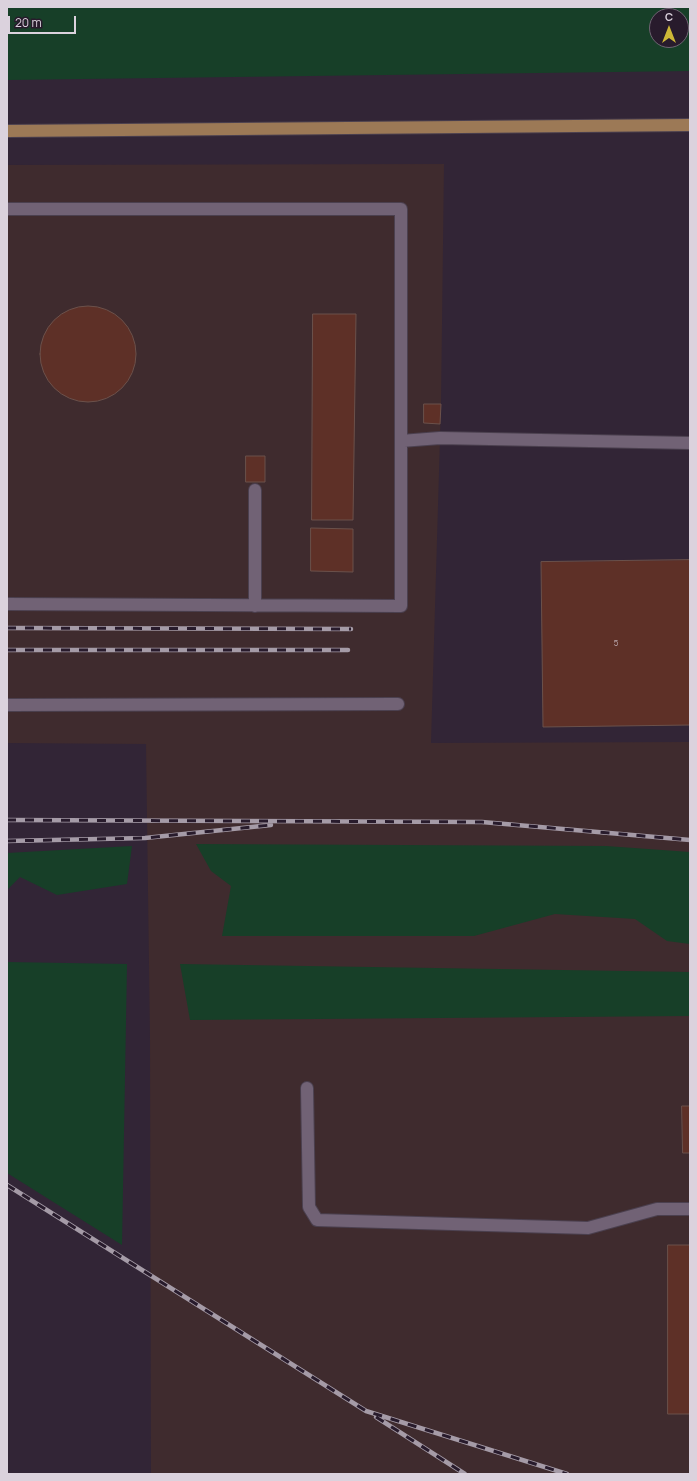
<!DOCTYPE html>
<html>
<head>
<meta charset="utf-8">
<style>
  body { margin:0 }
  #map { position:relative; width:697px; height:1481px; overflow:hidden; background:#322536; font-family:Manrope,sans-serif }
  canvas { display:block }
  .frame { position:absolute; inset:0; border:8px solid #dbd2dd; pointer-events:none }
  .north { position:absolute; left:649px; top:8px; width:40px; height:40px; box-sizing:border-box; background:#281b2c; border:1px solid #706473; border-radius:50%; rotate:0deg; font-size:11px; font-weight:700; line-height:16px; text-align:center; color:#dbd2dd }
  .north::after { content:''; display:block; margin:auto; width:14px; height:18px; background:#ceb837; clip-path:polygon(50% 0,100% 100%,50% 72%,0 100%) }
  .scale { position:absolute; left:8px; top:16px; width:68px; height:18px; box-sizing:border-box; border:2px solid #dbd2dd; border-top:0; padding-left:5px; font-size:12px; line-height:14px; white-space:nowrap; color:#dbd2dd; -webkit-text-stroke:3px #281b2c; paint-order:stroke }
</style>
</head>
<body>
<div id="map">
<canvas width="697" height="1481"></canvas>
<div class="frame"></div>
<div class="north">С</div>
<div class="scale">20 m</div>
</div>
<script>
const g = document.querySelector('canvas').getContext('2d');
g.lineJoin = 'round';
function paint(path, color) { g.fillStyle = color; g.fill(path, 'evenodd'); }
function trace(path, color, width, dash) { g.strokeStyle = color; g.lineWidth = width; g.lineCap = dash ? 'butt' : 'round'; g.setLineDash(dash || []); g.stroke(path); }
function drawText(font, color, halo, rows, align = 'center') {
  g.font = font + ' Manrope,sans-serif'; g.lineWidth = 4; g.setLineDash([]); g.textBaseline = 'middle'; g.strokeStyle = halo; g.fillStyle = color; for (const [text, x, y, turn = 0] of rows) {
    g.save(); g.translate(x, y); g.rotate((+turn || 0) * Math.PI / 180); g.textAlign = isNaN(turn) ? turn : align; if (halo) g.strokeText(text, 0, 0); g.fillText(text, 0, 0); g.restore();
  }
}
paint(new Path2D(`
  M444,164l-3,240 -10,339 259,-1v732h-539l-1,-436 -4,-294 -139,-1v-578z`), '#3f2b2e');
paint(new Path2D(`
  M7,7h683v64l-683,9zM657,16h24v24h-24z
  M196,844l410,2 84,6v92l-23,-3 -32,-22 -80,-5 -81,22h-252l9,-50 -20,-15z
  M132,846l-5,38 -70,11 -37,-18 -13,13v-37z
  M7,962l120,2 -5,281 -115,-72z
  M180,964l510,8v44l-500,4z`), '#173f28');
const building = new Path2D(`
  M40 354a48 48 0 1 1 96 0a48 48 0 1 1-96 0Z
  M313,314h43l-3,206h-41z
  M424,404h17l-1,20 -16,-1z
  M246,456h19v26h-19z
  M311,528l42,1v43l-42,-1z
  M690,560v165l-147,2 -2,-165z
  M682,1106h8v47h-7z
  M668,1245h22v169h-22z`);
paint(building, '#5e3027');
trace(building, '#6b514b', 1);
const minor = new Path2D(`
  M7,209h394v397l-394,-2
  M401,441l39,-3 250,5
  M255,490v116
  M7,705l391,-1
  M307,1088l2,119 8,13 271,8 69,-19h33`);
const major = new Path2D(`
  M7,131l683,-6`);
trace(minor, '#4b404f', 14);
trace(major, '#4b404f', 14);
trace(minor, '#716275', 12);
trace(major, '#9c7956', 12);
const rail = new Path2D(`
  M7,628l344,1
  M7,650h341
  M7,820l475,2 208,18
  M7,841l138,-3 126,-13
  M7,1185l359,226 201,63
  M376,1417l89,57`);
trace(rail, '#a59ba7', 4.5);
trace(rail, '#281b2c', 3, [9]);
drawText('8px', '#bcaab0', null, [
  ["5",616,644]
]);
</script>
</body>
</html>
